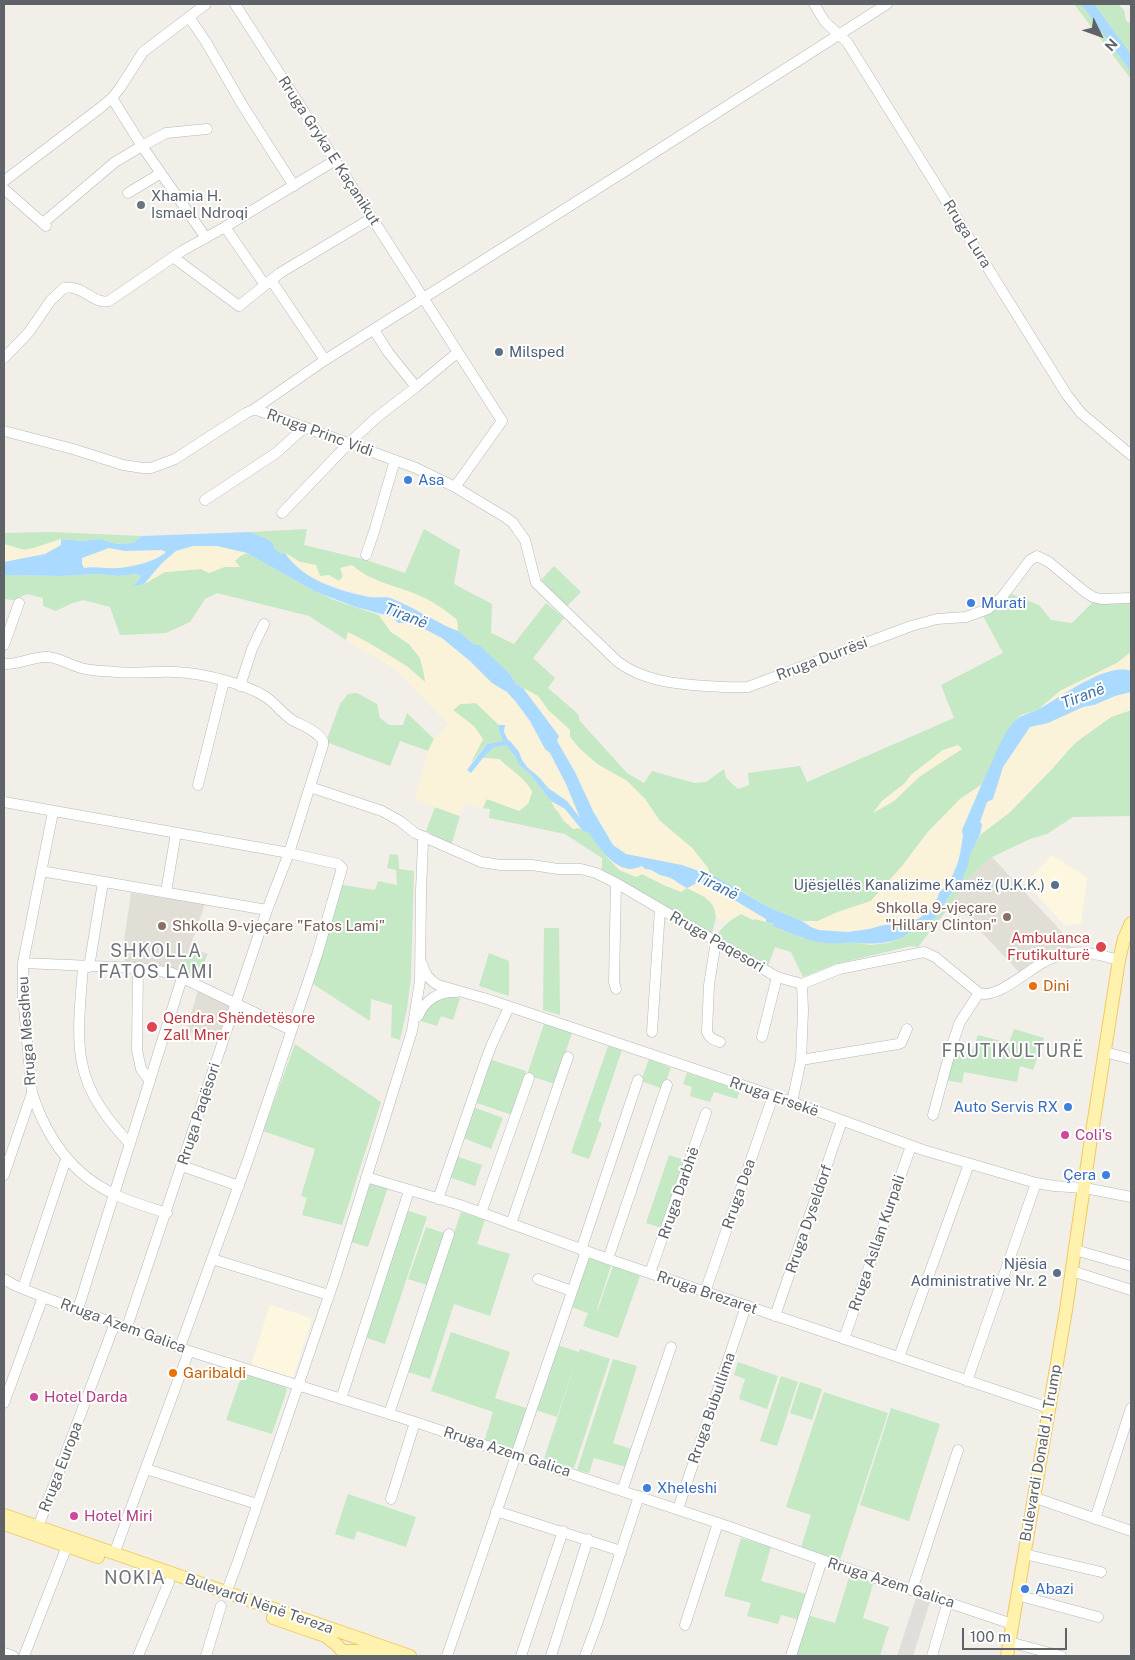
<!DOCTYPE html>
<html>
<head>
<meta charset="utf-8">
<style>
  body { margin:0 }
  #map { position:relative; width:1135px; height:1660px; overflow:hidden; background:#f1efe8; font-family:"Public Sans",sans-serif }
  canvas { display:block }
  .frame { position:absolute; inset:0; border:5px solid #5f6368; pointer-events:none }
  .north { position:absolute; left:1075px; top:10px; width:50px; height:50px; -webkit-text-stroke:4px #fff; paint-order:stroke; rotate:132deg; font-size:14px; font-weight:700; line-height:20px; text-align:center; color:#5f6368 }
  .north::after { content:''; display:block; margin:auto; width:18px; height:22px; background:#5f6368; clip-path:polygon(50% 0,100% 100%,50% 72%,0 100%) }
  .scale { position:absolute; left:962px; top:1628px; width:105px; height:22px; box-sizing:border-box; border:2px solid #5f6368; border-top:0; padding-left:6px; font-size:15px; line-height:18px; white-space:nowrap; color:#5f6368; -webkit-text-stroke:4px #fff; paint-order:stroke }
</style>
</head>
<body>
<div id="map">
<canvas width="1135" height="1660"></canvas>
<div class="frame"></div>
<div class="north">N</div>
<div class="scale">100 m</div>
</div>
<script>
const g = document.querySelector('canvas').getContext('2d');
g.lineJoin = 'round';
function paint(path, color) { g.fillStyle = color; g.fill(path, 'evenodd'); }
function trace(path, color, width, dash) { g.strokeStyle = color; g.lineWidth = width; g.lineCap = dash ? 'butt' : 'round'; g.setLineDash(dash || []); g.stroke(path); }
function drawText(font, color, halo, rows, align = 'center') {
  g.font = font + ' "Public Sans",sans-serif'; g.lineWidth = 4; g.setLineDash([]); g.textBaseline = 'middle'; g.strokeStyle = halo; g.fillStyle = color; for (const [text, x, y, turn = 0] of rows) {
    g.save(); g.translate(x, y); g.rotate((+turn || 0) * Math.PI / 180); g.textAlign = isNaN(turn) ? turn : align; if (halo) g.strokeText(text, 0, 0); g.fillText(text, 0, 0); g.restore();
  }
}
paint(new Path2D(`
  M1052,855l35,23 -6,46h-8l-7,2 -41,-43z
  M270,1305l42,13 -19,60 -42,-13z`), '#fef7e0');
paint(new Path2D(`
  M916,1598l14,4 -17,54h-16z`), '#e0deda');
paint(new Path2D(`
  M992,857l69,74 10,17 -27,4 -25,20 -66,-70 13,-22z
  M131,893l74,11 -15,43 18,7 -11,25 -22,-10 -11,-3 -38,-2 -4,-10z
  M198,990l30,14 2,4 -11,33 -33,-9z`), '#e1ded6');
paint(new Path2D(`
  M1074,4h7l50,68v7z
  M1094,4h24l6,6 2,11 5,2v31z
  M307,529l-3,16 62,15 39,13 19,-44 36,21 -6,34 38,20 -1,29 23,11 32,-41 18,15 -31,40 22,20 -7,10 30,26 2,7 47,52 17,10 8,-12 42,12 12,-1 18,-13 2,9 12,11 11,-4 -1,-12 52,-7 7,16 147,-64 -13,-33 62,-32 -20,-37 13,-7 16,-15 27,11 12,15 21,3 21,-21 38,-1v51l-14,11 -57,28 -21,18 -18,6 -12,13 -28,57 -21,14 -33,34 -24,32 -32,36 -33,11 -20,9h-16l-34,-14 -30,-18 -28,-14 -2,-7 -16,-20 -32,-27 -15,-22 -18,-18 -30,-17 -18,-16 -9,-11v-7l-22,-20 -10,-14 -22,-12 -6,-10 -32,-29h-3l-17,-14 -1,-11c-13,-11 -26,-20 -42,-26 -22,-9 -46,-13 -63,-29l-13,16 -19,-5 -4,-11 -16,-3 -15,-9 -4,1 -7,-6 -5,-8 -19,-8zM961,748l-42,29 -25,24 -20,11 8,-11 22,-17 7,-9 32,-25z
  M50,532l92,4 -9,7 -16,1 -17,-5 -17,2 -22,-2 -27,9 -10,2 -20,-6v-11z
  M247,553l69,39 18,8 45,15 12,17 18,12 11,14 6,25 -19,-17 -59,-33 -2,7 -37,-24 -92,-23 -12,6 -15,23 -24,11 -46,2 -10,-28 -27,-7 -13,4 -14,7 -13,-5v-8l-16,-4 -14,6 -9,-1v-24l58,1 35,-2 21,2 20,-2 2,2 -5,9 9,-1 21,-12 36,-3 8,4 15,-6h15l-4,-6 5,-5z
  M554,566l27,26 -14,14 -26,-26z
  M357,693l20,11 3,14 9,7h14l4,-12 27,26 -6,12 -28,-10 -10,25 -64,-24 14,-38 8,-10z
  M476,703l23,22v6l5,10 -17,3 -16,19 12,-24 -30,-29 7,-6z
  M1131,710v106l-58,1 -26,17 -17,5 -38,18 -26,23 -13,22 -35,45 -7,-1 -75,18 -33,13 -12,-25 -16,-5 -7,19 -51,-31c7,-10 13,-15 24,-21l12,6 2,-1 18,4 1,4 28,11 10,1 11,4h36l11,2 19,-2 7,-3 23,-14 4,1 15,-12 11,-19 14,-15v-8l5,-7v-7l5,-11 8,-14 28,-21 40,-41 27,-30 35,-25z
  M506,745l10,13 2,6 12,10 21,27 4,8 24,19 9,3 19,26 59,29 21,2 18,9 10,10 1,10 -4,16 -110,-61v-14l-37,-24 -76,-16 1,-9 -7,-1 3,-9 42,5 4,-12c-7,-15 -21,-21 -33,-33l-16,-1 10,-10z
  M435,807l25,9 -9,30 -25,-15z
  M390,854l8,1 1,14 15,2 -3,107 -4,31 -7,31 -9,-3 1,-32 -21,-6 -1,22 -57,-37 29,-99 33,5 3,-9 19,4 -1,-15 -9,-2z
  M544,928h15l1,87 -17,-5z
  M189,950l17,7 -10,21 -16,-7z
  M489,953l20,8v35l-30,-10z
  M451,996l9,2 -7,22 -12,-4 -4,10 -16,-5c5,-15 14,-22 30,-25z
  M544,1024l28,9 -17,51 -28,-9z
  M1014,1029l30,9 -11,32 -13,-4 -3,16 -53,-10 -2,11 -17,-3 8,-30 18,5 7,-20 31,8z
  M295,1044l86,58 -39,123 -40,-10 5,-17 -6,-2 14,-47 -52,-18z
  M608,1046l14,4 -24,71 4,2 -13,36 -18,-6z
  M489,1059l37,12 -14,44 -38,-13z
  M649,1059l22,9 -8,21 -22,-8z
  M687,1073l53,17 -3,9 -23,-7 -4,10 -20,-6 2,-9 -9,-3z
  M473,1107l30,11 -12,31 -30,-12z
  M669,1155l18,6 -23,68 -18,-6z
  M456,1156l26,9 -7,21 -26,-9z
  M371,1181l17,6 -20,60 -17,-5z
  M406,1210l21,7 -42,127 -21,-7z
  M461,1212l24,8 -8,24 33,10 -20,62 -36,-12 -24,75 -22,-7z
  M426,1227l21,7 -17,52 -22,-7z
  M587,1257l24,9 -14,43 21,7 -20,-7 15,-43 27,10 -22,62 -35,-12 5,-13 -17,-6z
  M451,1332l59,20 -15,46 34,11 -15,43 -30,-10 9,-30 -62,-21z
  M557,1345l22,7 -22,65 -21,-7z
  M580,1349l30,10 -36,109 -30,-9z
  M613,1359l24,7 -24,77 18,6 -5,18 -32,-9 -5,15 -12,-3z
  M738,1362l40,14 -11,33 -28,-10 6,-20 -11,-4z
  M246,1373l39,14 2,3 -15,44 -46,-14 13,-37z
  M781,1376l17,6 -21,64 -17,-5z
  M800,1382l22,7 -10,31 -22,-7z
  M824,1392l64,21 -48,147 -39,-13 10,-32 -25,-8z
  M891,1408l49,16 -31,97 -49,-16z
  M348,1494l68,23 -10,30 -49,-16 -3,9 -19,-6z
  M741,1538l30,9 -10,34 45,13 -7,26 -18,-5 -3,9 -31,-8 4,-13 -27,-7z
  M850,1574l24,7 -11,37 26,9 -9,29h-85l12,-41 28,8z`), '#c5e8c5');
paint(new Path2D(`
  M61,539v6l-16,9 -41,8v-18l20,6 10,-2z
  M193,546h24l30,7 -7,3 -5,5 5,6h-16l-15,6 -8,-4 -36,3 -21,12 24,-27 8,-6z
  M109,548l16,3 37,-1 4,1c-8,10 -36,16 -49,17 -11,1 -22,-2 -33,0l-2,-4 -1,-6z
  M285,553l15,9 16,3 4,11 9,-1 10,6 4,-4 -3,-9 12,-3c17,16 41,20 63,29 16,6 29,15 42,26l1,11 -10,-4 -57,-29 -21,-1 -51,-16 -14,-7 -15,-13z
  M379,615l14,2 11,7 9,-1 29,15 28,23 22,22 15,9 9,10 22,32 7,15 5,4 16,31 15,36 -14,-19 -19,-13 -8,-10 -12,-10 -6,-8 -3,-8 -8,-10 -3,-2 -4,-8 1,-7h-6l-23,-22 -16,1 -7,6 21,16 9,13 -16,31 4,3 12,-15 16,1c12,12 26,18 33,33l-4,12 -9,7 -32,-12 -4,9 -19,-5 -4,13 -45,-16 13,-49 6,-12 14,-15 -53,-55 -49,-29 2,-8c28,14 53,29 77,50l-1,-11 -4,-13 -11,-14 -18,-12z
  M1131,652v19c-23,-8 -72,25 -92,38l21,-18 57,-28z
  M523,688l15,8 10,14 22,20v7l9,11 18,16 30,17 18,18 15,22 32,27 16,20 2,7 -28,-10 -57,-11 -12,-9 -20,-34 -18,-39 -18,-32 2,-4z
  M1131,692v18l-20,7 -35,25 -27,30 -40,41 -28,21 1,-10 -2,-2 7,-20 6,-3 10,-32 27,-40 18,-4 35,-16 11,-2 21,-9z
  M958,745l4,4 -43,28 -25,24 -21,12 9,-12 22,-17 7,-9 32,-25z
  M981,785l-19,44c2,17 -3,39 -12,52 -3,5 -8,8 -11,12 -4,7 -5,14 -12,20 -8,7 -12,4 -21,6 -6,1 -12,4 -18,6 -20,5 -58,12 -77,2 -3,-1 -6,-4 -9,-6h16l20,-9 33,-11 32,-36 24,-32 33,-34z
  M551,801l14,8 18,22 -4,-3 -6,1 -9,-8z
  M607,857c11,7 22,14 35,9 7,3 12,6 19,9 7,3 12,4 18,10l20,-3 12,4 55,33v3l-11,-3 -1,1 -13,-6 -13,7 -12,-4c-2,-19 -14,-21 -29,-29l-6,4 -15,-6 -23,-12 -7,3 -17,-7z`), '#fbf3d9');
paint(new Path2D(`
  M1081,4h13l37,50v18z
  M250,532l19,8 4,4 1,4 7,6 4,-1c18,27 54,38 84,44 8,1 17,-1 24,2 19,8 37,19 55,28l10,4 17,14h4l31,29 6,10 7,4 36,48 -2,5 18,31 18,39 20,34 13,9 56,11 36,13 50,29 34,14 9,6 8,3 29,2 21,-3 38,-10h11l10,-7 7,-7 4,-12 11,-12 7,-16 3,-11 3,-18 -1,-6c11,-25 21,-50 33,-75 4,-9 8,-19 14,-27 10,-14 18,-13 32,-20 21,-12 66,-46 90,-37v21l-16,4 -21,9 -11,2 -35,16 -18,4 -27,40 -10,32 -6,3 -7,20 2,2c-1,14 -9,22 -13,34 -1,3 0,6 -1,8 -3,8 -5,5 -5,15l-14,15 -11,19 -15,13 -5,-3c-8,5 -10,10 -20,14 -12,5 -26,5 -38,4 -11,-1 -23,1 -35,0 -18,-2 -34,-10 -51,-16l-1,-4 -7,-1v-3l-55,-33 -12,-4 -12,6c-7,-3 -12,-9 -19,-11 -3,-1 -6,-1 -8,-2 -6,-3 -8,-6 -15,-6l-3,-3c-4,1 -8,3 -12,3 -18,-1 -33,-25 -42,-37l-5,-1 -18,-22 -14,-8 -21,-27 -12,-10 -2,-6 -10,-13 -13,3 -10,10 -12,15 -4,-3 20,-26 16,-3 -4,-10v-6h6l-1,7 4,8 3,2 8,10 3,8 6,8 12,10 8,10 19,13 13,17 -14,-34 -16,-31 -5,-4 -15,-28 -14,-19 -9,-10 -15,-9 -22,-22 -28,-23 -29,-15h-15l-5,-6 -37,-10 -40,-15 -69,-39 -30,-7h-24l-17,5 -14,12 -18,21 -10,2 6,-9 -2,-3 -20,2 -21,-2 -35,2 -58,-1v-13l41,-8 16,-9v-6l22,2 17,-2 17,5 16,-1 9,-7zM109,548l16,3 37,-1 4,2c-8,9 -37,16 -49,16 -11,1 -22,-2 -33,0l-2,-4v-6z`), '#aadaff');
const minor = new Path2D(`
  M235,4l267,417 -47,66
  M814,4l11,18 22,20 220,353 14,18 50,42
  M189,17l17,25 37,64 51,80
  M112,98l30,48 64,92
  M4,181l96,-73 12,-10 8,-10 23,-36 63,-48
  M4,189l42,37
  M128,193l33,-20
  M43,223l72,-61 27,-16 24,-13 41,-4
  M225,227l40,58
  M173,257l66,49 41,-33 92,-55
  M271,280l54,80
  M374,330l14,22 28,35
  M4,358l25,-26 22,-32 13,-12c18,-4 30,17 45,13l73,-50 43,-24 109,-66
  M253,410l72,-50 305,-192 257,-164
  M4,431l69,18 50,16 20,3h8l24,-9 71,-46 7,-3h4l159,58 39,19 50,30 8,6 12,17 11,43 82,79c26,19 57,22 88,24 14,1 28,2 42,1l163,-61 26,-7 29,-2 22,-8 14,-12 28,-37 7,-4 12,6 36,30 8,5 8,2 30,-1
  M205,500l71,-47 29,-26
  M282,513l67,-70 27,-25 40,-31 42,-35
  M366,555l8,-23 21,-72
  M4,645l15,-42
  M4,664c15,1 29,-8 44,-7 12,1 22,8 33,11 10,3 23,3 34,4 20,2 40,-1 60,0 26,1 69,11 91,25 10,7 16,16 26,23 9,5 26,11 31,21v4l-34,108 -22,57 -140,417
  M240,686l12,-37 12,-25
  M198,785l26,-104
  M310,787l72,24 18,10 15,12 66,29 20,3h31l26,4h23l15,4 20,10 161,94 25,7 37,-15 85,-17 11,5 44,36c17,7 49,-23 65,-31 6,-4 14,-6 22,-8 17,-5 36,2 53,6
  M4,802l285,51 49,11 4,4 -25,87 -69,205 -68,187
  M53,812l-30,151v34l9,96c14,43 38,80 80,100 17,9 36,14 55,20
  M41,871l226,39
  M616,883l-2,99 2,7
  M166,892l10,-59
  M716,941l-7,44 -2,47c2,6 7,8 13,10
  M23,963l115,5 34,5 119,57
  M422,964c3,10 7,16 16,21l49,14 305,103 131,48 113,33 18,3 31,2 46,9
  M83,967c-2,28 -7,68 -1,96 6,32 26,57 48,81
  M89,967l14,-85
  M138,968l-1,82 4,19 9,12
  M418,1016c7,-16 21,-25 38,-24
  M652,1032l8,-123
  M762,1037l15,-60
  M1105,1052l26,7
  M801,1060l97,-16 3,-1 6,-14
  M792,1102l9,-42 2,-49 -1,-27
  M933,1115l19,-70 8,-23 19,-29
  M182,1166l57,20
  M4,1175l28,-82
  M366,1177l94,28 148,54 441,149
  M438,1199l46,-134 8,-21 17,-37
  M481,1213l48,-135
  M511,1224l57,-167
  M581,1250l57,-170
  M1075,1250l56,16
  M212,1259l117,36
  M608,1259l59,-174
  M1072,1271l59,19
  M650,1273l56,-160
  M4,1279l10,6 29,12 146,54 229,72 312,104 92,33 190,64
  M538,1279l34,12
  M23,1288l43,-129
  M705,1292l68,-196
  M78,1309l104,-331
  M775,1316l67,-195
  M844,1339l67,-193
  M899,1357l70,-193
  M967,1381l69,-198
  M341,1399l68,-208
  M4,1403l39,-106
  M389,1414l60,-180
  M146,1469l111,35
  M622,1491l49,-144
  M1033,1497l98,34
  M391,1499l24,-77
  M678,1509l68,-203
  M496,1511l125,40
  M1095,1519l36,-111
  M38,1527l77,-204
  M114,1554l75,-203
  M1024,1554l77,18
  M912,1590l46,-140
  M226,1593l11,-29 99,-289 76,-244 8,-50 1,-90 2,-49 2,-5
  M1017,1595l81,22
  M685,1625l33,-102
  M1009,1642l52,14
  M4,1653l9,3
  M24,1656l43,-110
  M138,1656l31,-74
  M206,1656l15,-50
  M447,1656l139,-405
  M521,1656l42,-125
  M551,1656l37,-117
  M585,1656l13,-35 41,-125
  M791,1656l31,-96
  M932,1656l16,-55`);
const major = new Path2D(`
  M4,1515l406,141
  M4,1524l94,33
  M273,1618l52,18 12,9 5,6h23l18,5
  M1007,1656l59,-346 24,-165 29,-185 5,-21 7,-16`);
trace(minor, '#b5b8bc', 11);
trace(major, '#f2c960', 14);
trace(minor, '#fff', 10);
trace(major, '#fff2af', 12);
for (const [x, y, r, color] of [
  [141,205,5,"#6b7280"],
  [499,352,5,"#5c6f8a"],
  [408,480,5,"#3f7fe0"],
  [971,603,5,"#3f7fe0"],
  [1055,885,5,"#5c6f8a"],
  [1007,917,5,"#8d6e63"],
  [162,926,5,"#8d6e63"],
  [1101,947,6,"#e0444e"],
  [1033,986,5,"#e8710a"],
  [152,1027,6,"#e0444e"],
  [1068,1107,5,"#3f7fe0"],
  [1065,1135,5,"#d1479c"],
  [1106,1175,5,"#3f7fe0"],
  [1057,1273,5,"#5c6f8a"],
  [173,1373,5,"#e8710a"],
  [34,1397,5,"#d1479c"],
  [647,1488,5,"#3f7fe0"],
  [74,1516,5,"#d1479c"],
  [1025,1589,5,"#3f7fe0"]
]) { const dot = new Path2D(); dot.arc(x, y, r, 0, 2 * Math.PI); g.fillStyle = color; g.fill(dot); trace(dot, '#fff', 2); }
drawText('15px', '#5f6368', '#fff', [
  ["Rruga Gryka E Kaçanikut",329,151,57],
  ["Rruga Lura",967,234,58],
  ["Rruga Princ Vidi",320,433,20],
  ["Rruga Durrësi",822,659,-21],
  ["Rruga Paqesori",717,942,30],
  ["Rruga Mesdheu",27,1031,-94],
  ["Rruga Ersekë",774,1097,19],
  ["Rruga Paqësori",199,1114,-72],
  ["Rruga Darbhë",679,1193,-71],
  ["Rruga Dea",739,1194,-71],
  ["Rruga Dyseldorf",809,1219,-71],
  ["Rruga Asllan Kurpali",877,1243,-71],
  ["Rruga Brezaret",707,1293,19],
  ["Rruga Azem Galica",123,1326,20],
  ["Rruga Bubullima",712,1408,-71],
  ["Rruga Azem Galica",507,1452,18],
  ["Bulevardi Donald J. Trump",1041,1453,-80],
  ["Rruga Europa",61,1467,-69],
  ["Rruga Azem Galica",891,1583,18],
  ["Bulevardi Nënë Tereza",259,1604,19]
]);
drawText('15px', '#5b616d', '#fff', [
  ["Xhamia H.",151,196],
  ["Ismael Ndroqi",151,213]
], 'left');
drawText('15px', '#4e5e75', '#fff', [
  ["Milsped",509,352,"left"],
  ["Ujësjellës Kanalizime Kamëz (U.K.K.)",1045,885],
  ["Njësia",1047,1264],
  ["Administrative Nr. 2",1047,1281]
], 'right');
drawText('15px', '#366cbe', '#fff', [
  ["Asa",418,480],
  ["Murati",981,603],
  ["Auto Servis RX",1058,1107,"right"],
  ["Çera",1096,1175,"right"],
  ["Xheleshi",657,1488],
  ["Abazi",1035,1589]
], 'left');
drawText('15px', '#785e54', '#fff', [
  ["Shkolla 9-vjeçare",997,908],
  ["\"Hillary Clinton\"",997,925],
  ["Shkolla 9-vjeçare \"Fatos Lami\"",172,926,"left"]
], 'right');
drawText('15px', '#be3a42', '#fff', [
  ["Ambulanca",1090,938],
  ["Frutikulturë",1090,955],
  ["Qendra Shëndetësore",163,1018,"left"],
  ["Zall Mner",163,1035,"left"]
], 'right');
drawText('15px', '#c56008', '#fff', [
  ["Dini",1043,986],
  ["Garibaldi",183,1373]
], 'left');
drawText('15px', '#b23c85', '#fff', [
  ["Coli's",1075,1135],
  ["Hotel Darda",44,1397],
  ["Hotel Miri",84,1516]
], 'left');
drawText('italic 16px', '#4174aa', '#fff', [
  ["Tiranë",406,616,21],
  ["Tiranë",1083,696,-21],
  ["Tiranë",717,886,26]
]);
g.letterSpacing = '1px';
drawText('18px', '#70757a', '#fff', [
  ["SHKOLLA",156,951],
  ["FATOS LAMI",156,972],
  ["FRUTIKULTURË",1013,1051],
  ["NOKIA",135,1578]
]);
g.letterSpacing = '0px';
</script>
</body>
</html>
